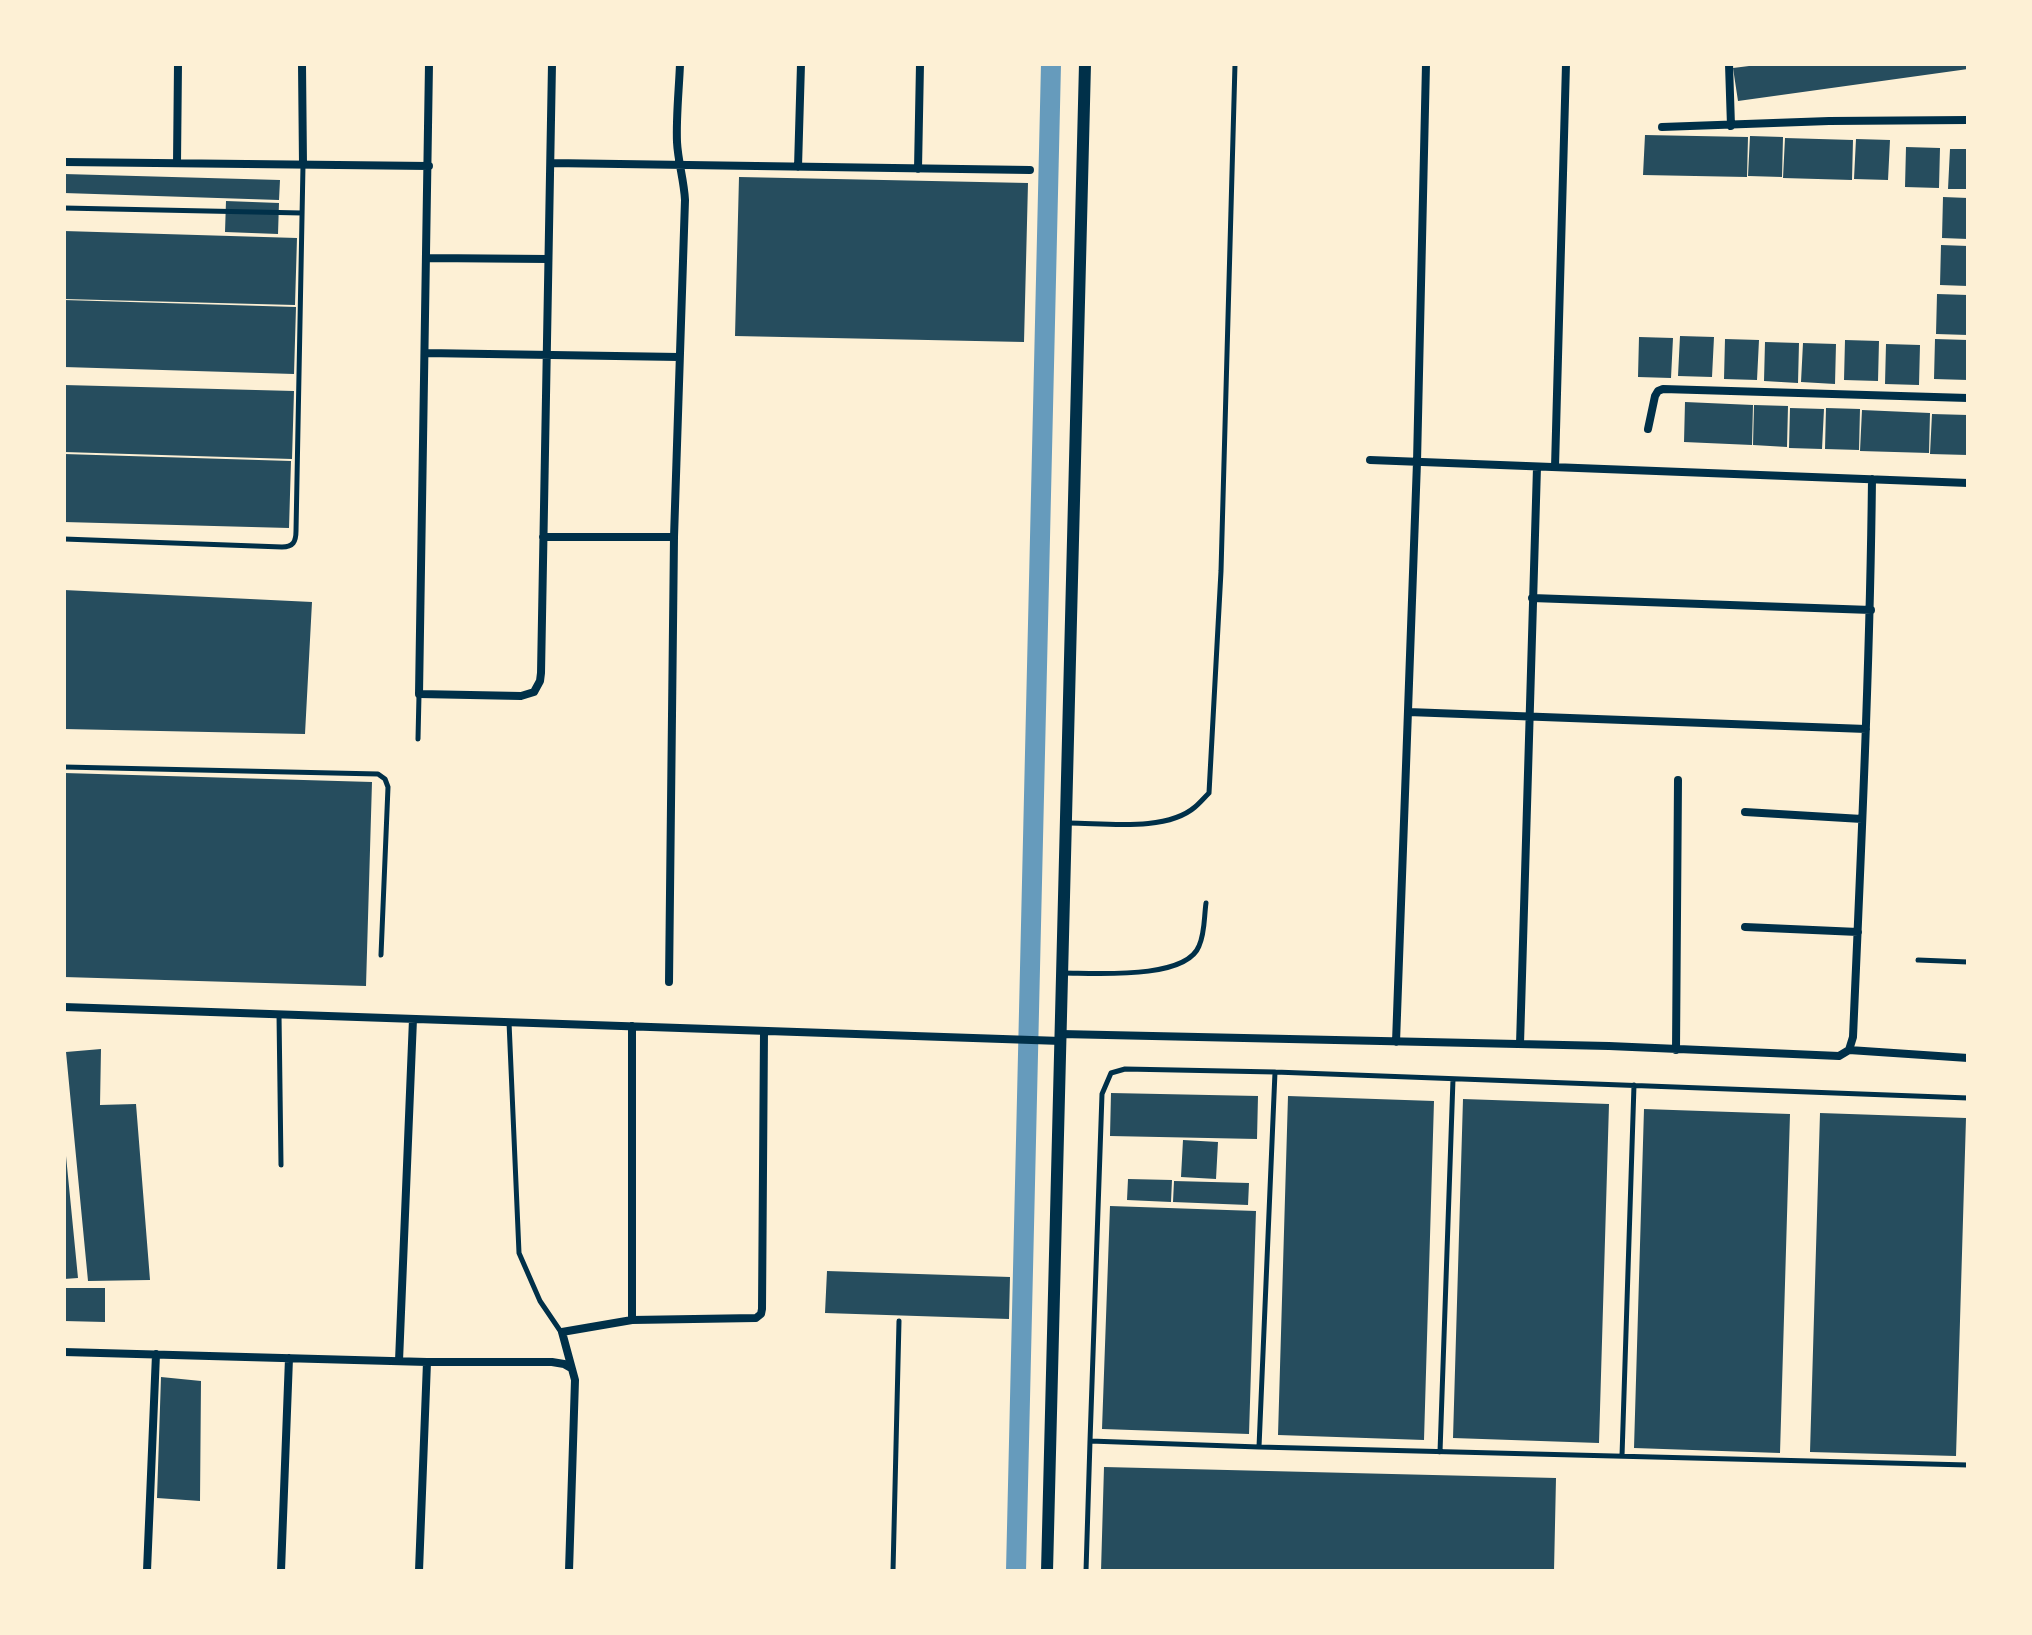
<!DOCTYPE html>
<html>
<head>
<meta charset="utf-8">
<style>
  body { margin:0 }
  #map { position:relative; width:2032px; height:1635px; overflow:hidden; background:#fdf0d5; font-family:Bitter,serif }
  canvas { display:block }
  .frame { position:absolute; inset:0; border:66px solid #fdf0d5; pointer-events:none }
</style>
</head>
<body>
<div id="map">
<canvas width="2032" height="1635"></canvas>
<div class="frame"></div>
</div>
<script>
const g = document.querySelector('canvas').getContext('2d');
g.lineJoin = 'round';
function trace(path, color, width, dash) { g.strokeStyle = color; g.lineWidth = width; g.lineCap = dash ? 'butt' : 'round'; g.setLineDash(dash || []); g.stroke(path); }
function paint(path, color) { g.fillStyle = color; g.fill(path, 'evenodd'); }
trace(new Path2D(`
  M1016,1571l35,-1507`), '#669bbc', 20);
paint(new Path2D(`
  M1765,64h203v5l-230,32 -5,-33z
  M1645,135l103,2 -1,40 -104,-2z
  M1750,136l33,1 -1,40 -34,-1z
  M1785,138l68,2 -1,40 -69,-2z
  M1856,139l34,1 -2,40 -34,-1z
  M1906,147l34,1 -1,40 -34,-1z
  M1950,149h18v40h-20z
  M64,174l216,6 -1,20 -215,-7z
  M739,177l289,6 -4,159 -289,-6z
  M1943,197l25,1v41l-26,-1z
  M226,201l53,2 -1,31 -53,-2z
  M64,231l233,7 -2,67 -231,-6z
  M1941,245l27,1v40l-28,-1z
  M1937,294l31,1v40l-32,-1z
  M64,300l232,7 -2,67 -230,-7z
  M1680,336l34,1 -2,40 -34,-1z
  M1639,337l34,1 -2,40 -33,-1z
  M1725,339l34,1 -2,40 -33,-1z
  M1935,339l33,1v40l-34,-1z
  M1845,340l34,1 -1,40 -34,-1z
  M1765,342l34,1 -1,40 -34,-2z
  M1803,343l33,1 -1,40 -34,-2z
  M1886,344l34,1 -1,40 -34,-1z
  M64,385l230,6 -2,68 -228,-7z
  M1685,402l68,3 -1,40 -68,-3z
  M1754,405l34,1 -1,41 -34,-2z
  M1790,408l34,1 -2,40 -33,-1z
  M1826,408l34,1 -1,41 -34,-1z
  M1862,410l68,3 -1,40 -69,-2z
  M1932,414l36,1v40l-38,-1z
  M64,454l227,7 -2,67 -225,-6z
  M64,590l248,12 -7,132 -241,-5z
  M64,773l308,9 -6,204 -302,-9z
  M101,1049l-1,56 36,-1 14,176 -62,1 -22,-229z
  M1111,1093l147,3 -1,43 -147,-3z
  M1288,1096l146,5 -10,339 -146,-5z
  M1463,1099l146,5 -10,339 -146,-5z
  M1644,1109l146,5 -10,339 -146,-5z
  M1820,1113l146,5 -10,338 -146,-4z
  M1183,1140l35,2 -2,37 -35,-2z
  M66,1156l12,122 -14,1v-122z
  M1128,1179l44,1 -1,22 -44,-2z
  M1174,1181l75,2 -1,22 -75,-3z
  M1110,1206l146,5 -7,223 -147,-5z
  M827,1271l183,6 -1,42 -184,-6z
  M64,1288h41v34l-41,-1z
  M161,1377l40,4 -1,120 -43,-3z
  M1104,1467l452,11 -2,93h-453z`), '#264d5e');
trace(new Path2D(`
  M64,208l238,5
  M64,539l218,8c11,0 14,-5 14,-16l7,-366
  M418,739l1,-44
  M64,767l314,7 7,5 3,8 -7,168
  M1069,823c36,0 97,9 126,-16 5,-4 9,-9 14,-14l12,-222 14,-507
  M1918,960l50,2
  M1064,973c30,0 122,7 135,-27 6,-13 5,-29 7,-43
  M279,1014l2,151
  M509,1022l10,231 21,48 21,31
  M1968,1098l-693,-26 -150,-3 -14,4 -9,21 -12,347 169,6 709,18
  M1259,1447l16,-375
  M1440,1452l13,-373
  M1622,1456l12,-371
  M893,1571l6,-250
  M1086,1571l4,-130`), '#003049', 5);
trace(new Path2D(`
  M302,64l1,101
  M429,64l-10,630 102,2 13,-4 6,-11 1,-8 11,-609
  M1729,64l2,62
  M1662,127l167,-6 139,-1
  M64,162l365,4
  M177,163l1,-99
  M551,163l479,7
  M798,167l3,-103
  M918,169l2,-105
  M427,258l121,1
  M425,353l254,4
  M1648,429l7,-33 3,-5 5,-2 305,9
  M1370,460l598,23
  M1555,467l11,-403
  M543,537h131
  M1532,598l339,12
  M1408,712l458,17
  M1745,812l117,7
  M1745,927l113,5
  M669,982l5,-445 11,-337c-1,-20 -7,-38 -8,-58 -1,-26 2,-52 3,-78
  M64,1007l997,34
  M1061,1034l548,12 230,10 10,-6 4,-13c8,-186 17,-372 19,-558
  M1396,1042l21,-580 9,-398
  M1520,1044l17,-577
  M1676,1050l2,-270
  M1849,1050l119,8
  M632,1320v-294
  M64,1352l363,10h125l12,2 7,4
  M399,1361l14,-342
  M147,1571l9,-217
  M281,1571l8,-213
  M419,1571l8,-209
  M569,1571l6,-191 -13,-48 70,-12 124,-2 5,-4 1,-5 2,-278`), '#003049', 8);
trace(new Path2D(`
  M1047,1571l38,-1507`), '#003049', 12);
</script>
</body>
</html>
